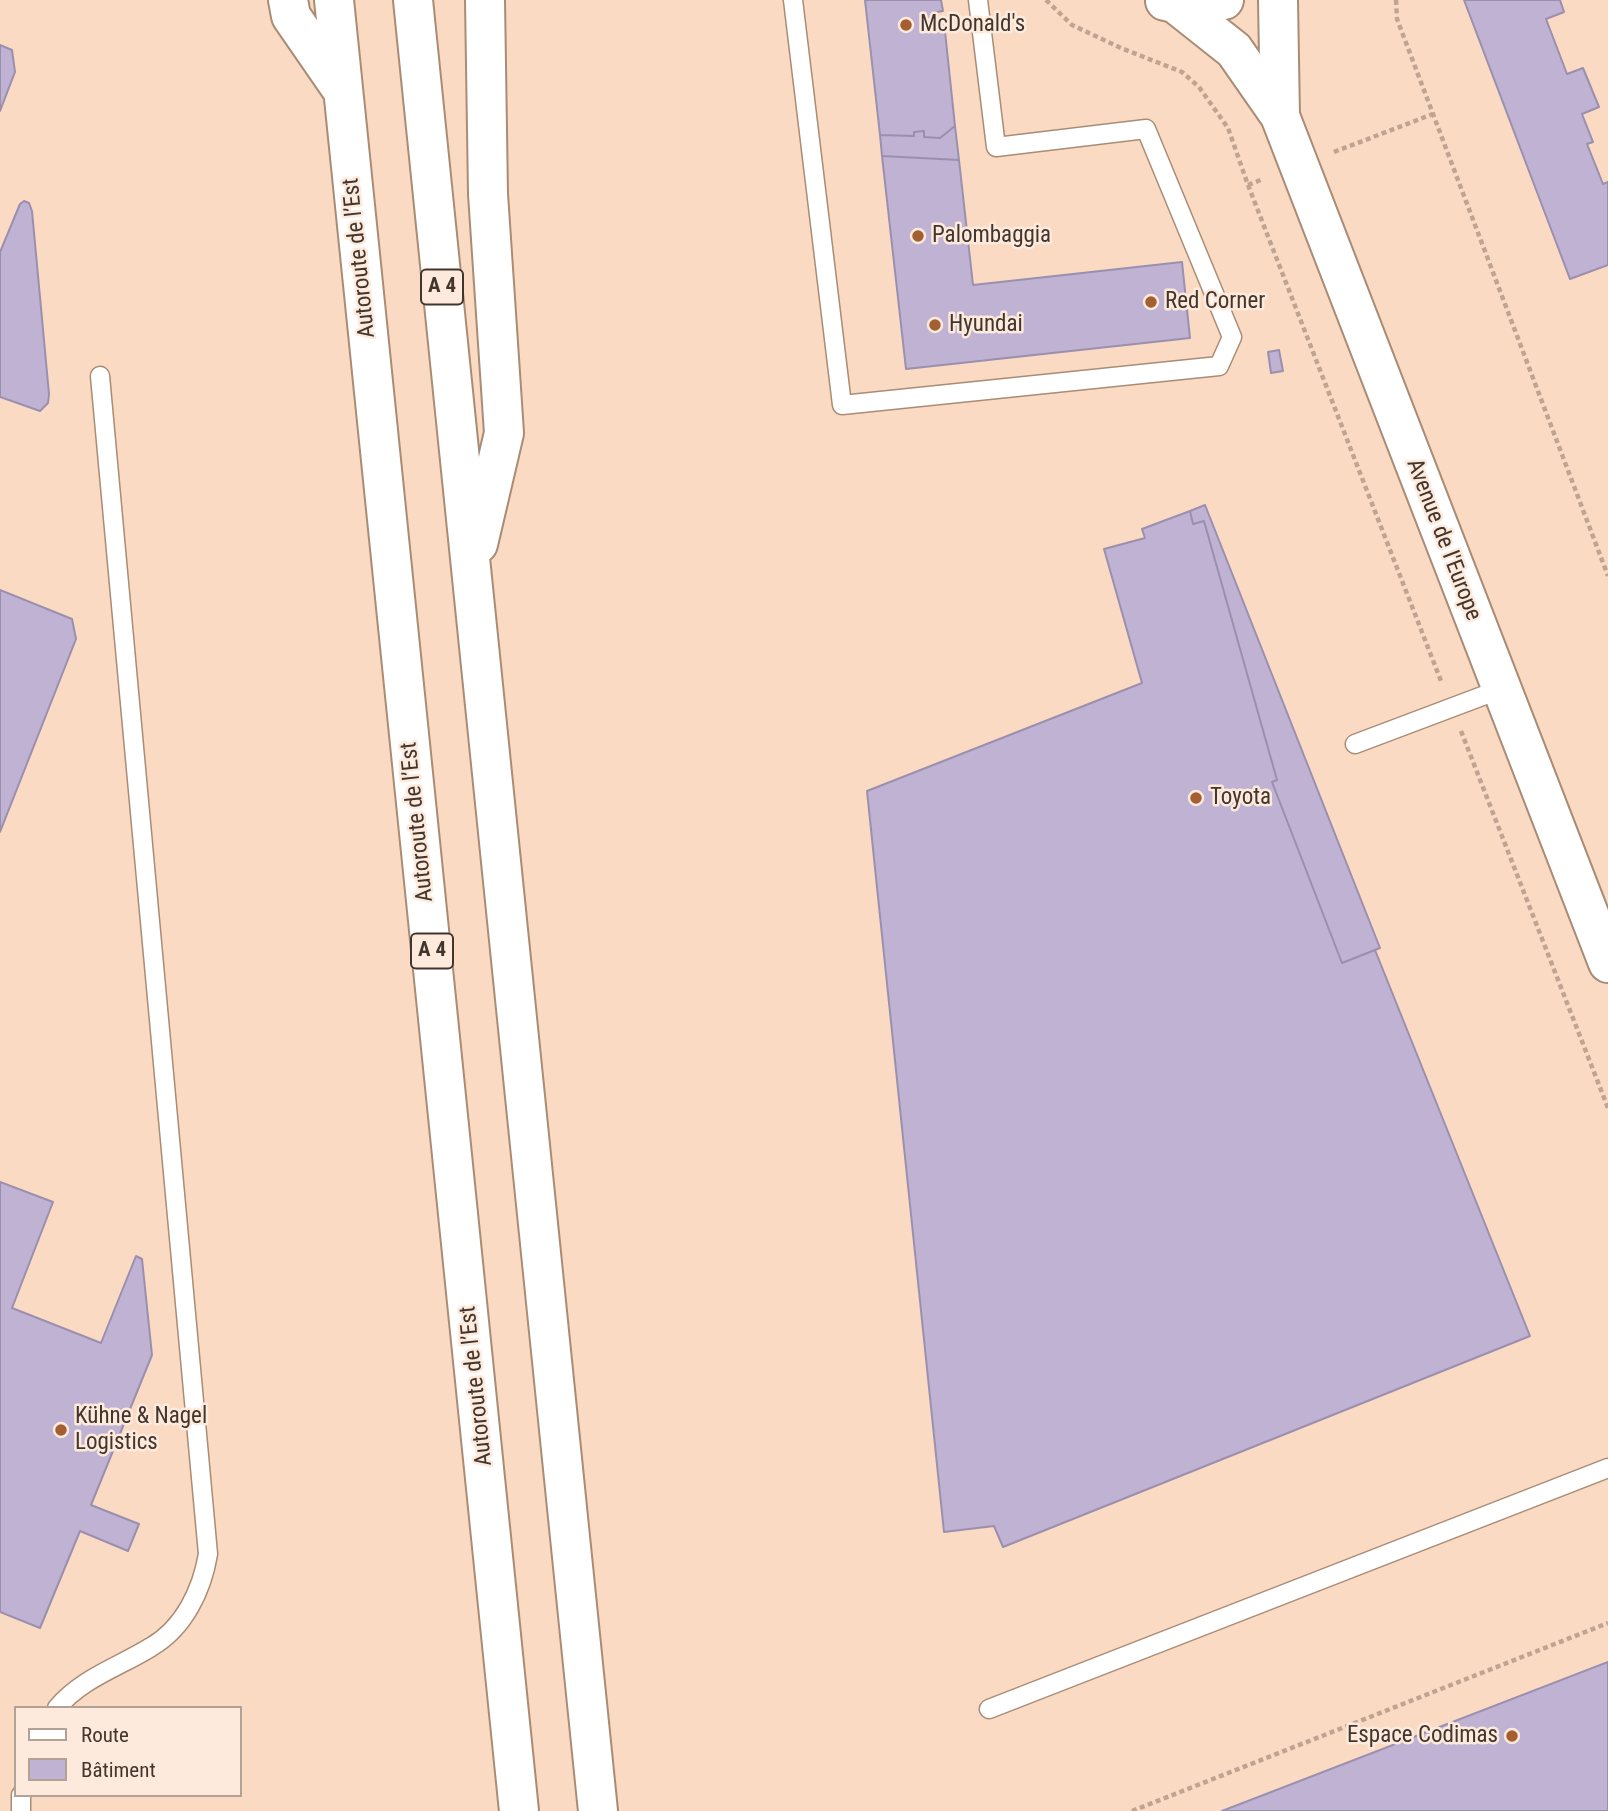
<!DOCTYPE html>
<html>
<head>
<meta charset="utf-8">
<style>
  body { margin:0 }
  #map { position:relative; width:1608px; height:1811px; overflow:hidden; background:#fbdac3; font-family:"Roboto Condensed",sans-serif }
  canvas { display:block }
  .legend { position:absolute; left:14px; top:1706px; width:228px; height:91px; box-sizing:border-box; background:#feeadd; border:2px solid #b2a296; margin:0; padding:9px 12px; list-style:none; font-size:21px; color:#41352c }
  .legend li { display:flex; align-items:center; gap:14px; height:35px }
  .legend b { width:35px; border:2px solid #b2a296 }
</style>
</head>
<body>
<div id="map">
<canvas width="1608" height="1811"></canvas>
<ul class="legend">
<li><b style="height:9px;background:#fff"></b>Route</li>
<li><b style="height:19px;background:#bfb2d3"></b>Bâtiment</li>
</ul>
</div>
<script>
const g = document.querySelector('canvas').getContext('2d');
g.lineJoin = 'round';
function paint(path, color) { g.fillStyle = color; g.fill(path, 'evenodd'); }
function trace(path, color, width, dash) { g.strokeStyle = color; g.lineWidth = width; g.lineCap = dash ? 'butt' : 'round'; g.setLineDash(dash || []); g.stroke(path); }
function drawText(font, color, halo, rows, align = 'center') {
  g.font = font + ' "Roboto Condensed",sans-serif'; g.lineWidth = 5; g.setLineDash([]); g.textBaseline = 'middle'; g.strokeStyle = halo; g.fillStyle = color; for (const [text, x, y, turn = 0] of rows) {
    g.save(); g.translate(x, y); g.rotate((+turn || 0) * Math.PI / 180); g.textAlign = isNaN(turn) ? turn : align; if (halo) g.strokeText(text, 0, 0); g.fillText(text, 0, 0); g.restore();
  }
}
const building = new Path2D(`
  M865,0h76l2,11 -11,2 1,10 11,-1 11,104 -15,12 -16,-1v-6l-10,1v4l-34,-1z
  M1464,0h96l4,12 -18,7 21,55 16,-6 16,39 -17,7 11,28 -6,2 16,40 5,-2v83l-38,14z
  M0,45l12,5 3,22 -15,39z
  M955,126l4,34 -77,-4 -2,-21 34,1v-4l10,-1v6l16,1z
  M882,156l77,4 14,125 209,-23 8,76 -284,31z
  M24,201l5,2 3,8 17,183 -1,9 -8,8 -40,-14v-145l20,-48z
  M1279,350l4,21 -12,2 -3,-21z
  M1205,505l175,443 -38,15 -70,-181 5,-2 -73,-259 -11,3 -3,-13z
  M1190,511l3,13 11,-3 73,259 -5,2 70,181 33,-13 155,386 -527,211 -9,-21 -50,6 -77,-741 275,-108 -38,-134 41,-11 -3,-9z
  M0,590l72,29 4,20 -76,193z
  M0,1182l53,20 -41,106 89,35 35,-87 6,3 10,96 -61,150 48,19 -11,27 -48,-20 -40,97 -40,-16z
  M1608,1662v149h-386z`);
paint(building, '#bfb2d3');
trace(building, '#9b8fae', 2);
const service = new Path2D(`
  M793,0l49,405 377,-39 13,-29 -86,-208 -150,18 -18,-147
  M1355,744l146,-55
  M57,1708c25,-30 62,-41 94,-61 33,-19 51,-57 57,-93l-108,-1178
  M989,1709l619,-241
  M21,1811v-16`);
const tertiary = new Path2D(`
  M1278,0l2,116
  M1165,1c19,5 40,4 59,-1
  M1176,4l58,46 46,66 328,847`);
const motorway = new Path2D(`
  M288,0l3,16 49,71
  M334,0l185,1811
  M413,0l185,1811
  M478,544l26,-111 -16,-239 -3,-194`);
trace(service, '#a98c76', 21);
trace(tertiary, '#a98c76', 42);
trace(motorway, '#a98c76', 42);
trace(new Path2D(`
  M1046,0l26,25 49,23 61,24 17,15 29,41 20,57 193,496
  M1396,0l1,19 211,557
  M1334,152l99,-38
  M1248,185l15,-6
  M1461,731l147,377
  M1132,1811l476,-188`), '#bfa492', 4.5, [5, 3.5]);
trace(service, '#fff', 18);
trace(tertiary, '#fff', 38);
trace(motorway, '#fff', 38);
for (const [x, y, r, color] of [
  [906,25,7,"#a35e31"],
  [918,236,7,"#a35e31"],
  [1151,302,7,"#a35e31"],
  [935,325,7,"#a35e31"],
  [1196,798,7,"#a35e31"],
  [61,1430,7,"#a35e31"],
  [1512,1736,7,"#a35e31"]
]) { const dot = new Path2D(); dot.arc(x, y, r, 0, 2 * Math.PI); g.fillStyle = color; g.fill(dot); trace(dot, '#feeadd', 2.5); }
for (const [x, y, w] of [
  [442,287,42],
  [432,951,42]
]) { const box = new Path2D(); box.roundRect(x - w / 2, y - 17.5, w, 35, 5); g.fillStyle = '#feeadd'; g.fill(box); trace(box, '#41352c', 2); }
drawText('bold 21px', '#41352c', null, [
  ["A 4",442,287],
  ["A 4",432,951]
]);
drawText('23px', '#41352c', '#feeadd', [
  ["McDonald's",920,25],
  ["Palombaggia",932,236],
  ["Red Corner",1165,302],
  ["Hyundai",949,325],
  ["Toyota",1210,798],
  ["Kühne & Nagel",75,1417],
  ["Logistics",75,1443],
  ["Espace Codimas",1498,1736,"right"]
], 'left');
drawText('23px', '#41352c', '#feeadd', [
  ["Autoroute de l’Est",360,258,-96],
  ["Avenue de l'Europe",1443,540,69],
  ["Autoroute de l’Est",418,822,-96],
  ["Autoroute de l’Est",477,1386,-96]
]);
</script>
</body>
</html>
